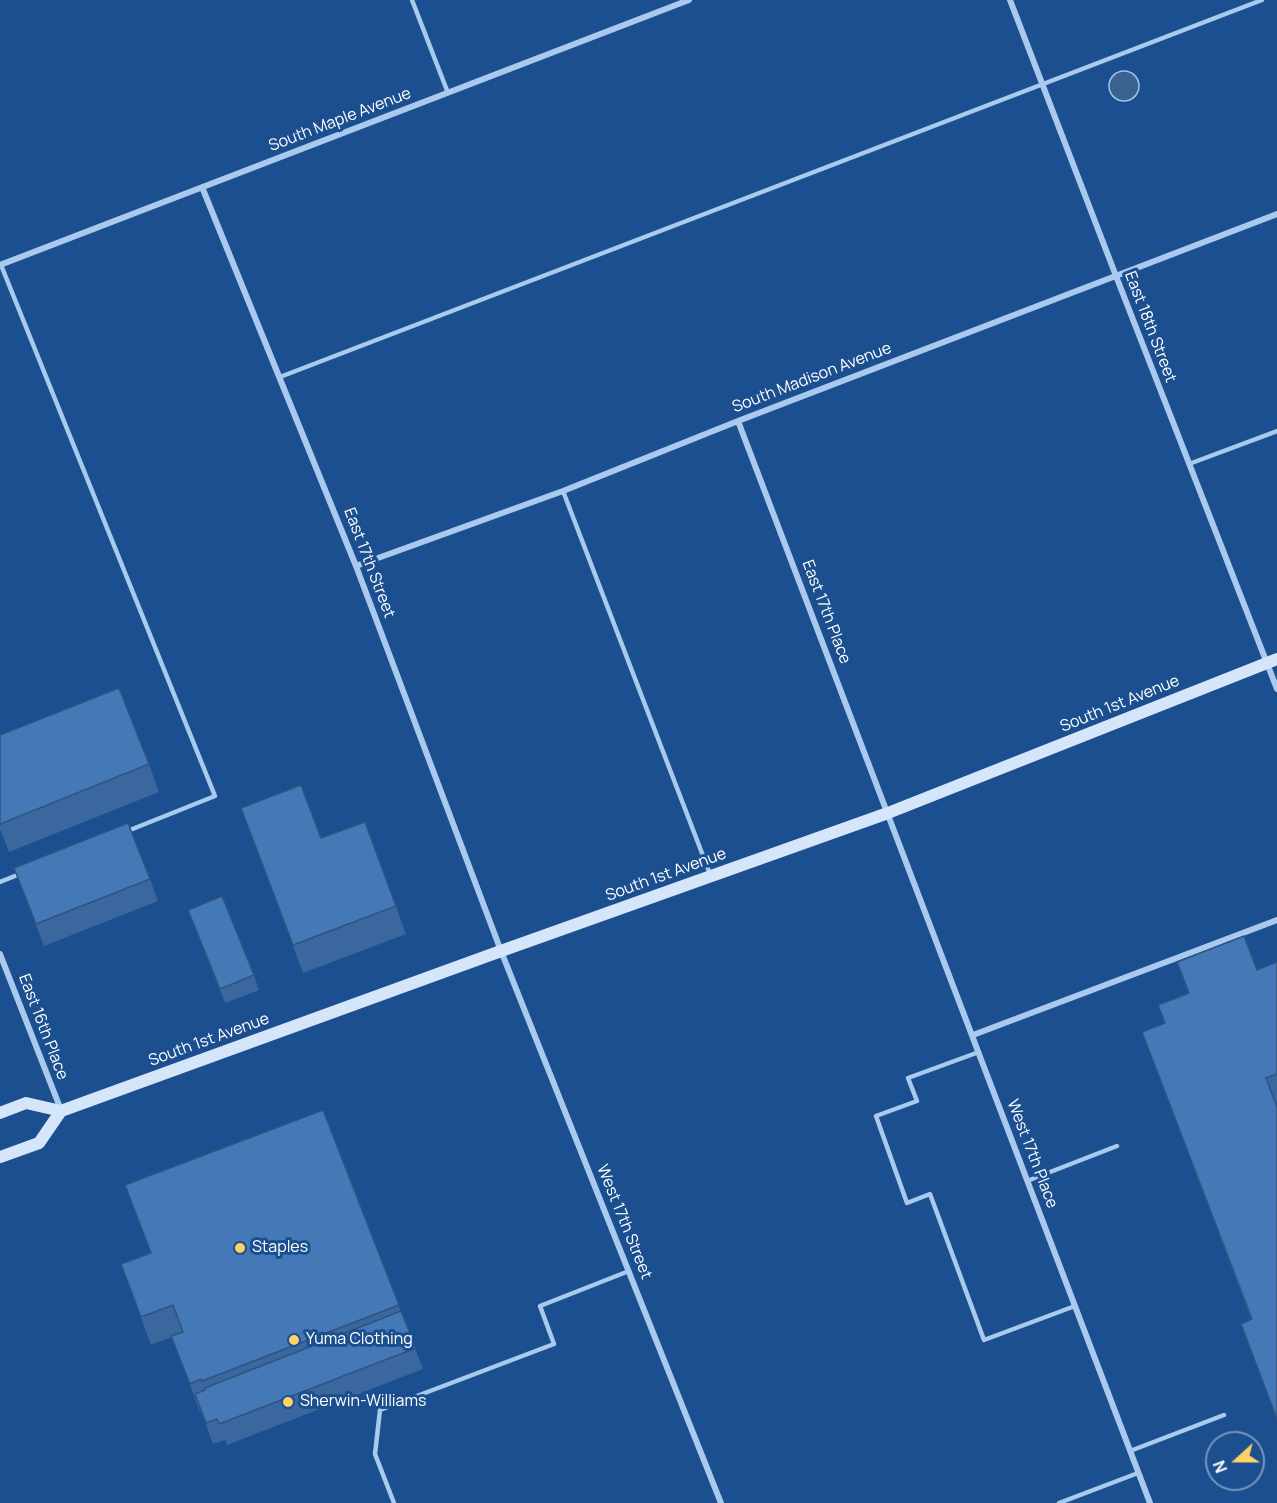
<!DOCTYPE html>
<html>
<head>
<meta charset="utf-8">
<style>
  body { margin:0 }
  #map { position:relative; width:1277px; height:1503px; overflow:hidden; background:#1b4f8f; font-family:Manrope,sans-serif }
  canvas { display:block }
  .north { position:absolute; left:1205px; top:1431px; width:60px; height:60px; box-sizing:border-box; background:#1b4f8f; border:2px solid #7695bc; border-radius:50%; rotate:249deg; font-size:16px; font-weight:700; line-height:24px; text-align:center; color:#fff }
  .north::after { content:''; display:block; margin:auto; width:21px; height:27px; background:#ffd166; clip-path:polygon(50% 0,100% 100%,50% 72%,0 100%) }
</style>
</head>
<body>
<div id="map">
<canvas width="1277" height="1503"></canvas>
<div class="north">N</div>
</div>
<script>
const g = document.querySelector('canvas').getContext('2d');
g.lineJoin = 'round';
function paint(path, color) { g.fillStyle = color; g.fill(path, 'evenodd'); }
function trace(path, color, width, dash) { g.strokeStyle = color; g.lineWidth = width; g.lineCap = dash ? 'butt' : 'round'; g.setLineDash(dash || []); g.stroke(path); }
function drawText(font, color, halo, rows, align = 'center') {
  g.font = font + ' Manrope,sans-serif'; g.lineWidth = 6; g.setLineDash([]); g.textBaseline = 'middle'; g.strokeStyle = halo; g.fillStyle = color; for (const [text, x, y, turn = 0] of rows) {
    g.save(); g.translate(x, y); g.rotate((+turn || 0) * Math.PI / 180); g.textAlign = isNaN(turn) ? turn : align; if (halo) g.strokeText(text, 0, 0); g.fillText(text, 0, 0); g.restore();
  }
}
const water = new Path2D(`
  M1109 86a15 15 0 1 1 30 0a15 15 0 1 1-30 0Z`);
paint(water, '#3c6290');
trace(water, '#9cc4f0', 1.5);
trace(new Path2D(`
  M412,0l36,93
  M1,265l214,531 -90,36
  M280,377l982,-377
  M1189,464l88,-33
  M563,491l147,383
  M0,882l20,-8
  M979,1052l-71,26 9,23 -41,15 31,87 23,-9 54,146 91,-34
  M1027,1181l90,-35
  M1130,1451l94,-36
  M394,1503l-19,-49 5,-44 174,-66 -14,-38 89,-35
  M1059,1503l79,-30`), '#a9c9ee', 4.5);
trace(new Path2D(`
  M1010,0l106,276 161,413
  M202,187l154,379 145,385 220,552
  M0,265l689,-265
  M738,421l412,1082
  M356,566l207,-75 175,-70 539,-207
  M0,954l61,156
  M973,1035l304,-115`), '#a9c9ee', 6);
trace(new Path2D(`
  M0,1113l26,-10 35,8 440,-160 387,-138 389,-154
  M0,1157l39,-14 22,-32`), '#d6e6fa', 12);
paint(new Path2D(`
  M0,735l149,29 10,28 -150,60 -9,-23z
  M241,808l80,30 44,-16 41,112 -103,39z
  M14,868l136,11 8,22 -114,45z
  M188,910l66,65 5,15 -34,13z
  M1177,962l80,8 20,-8v143h-1l1,2v313l-36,-96 10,-5 -109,-287 23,-9 24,-29z
  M323,1110l100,259 -196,76 -2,-5 -12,4 -12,-33 -1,1 -28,-75 -21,8 -30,-81 30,-11 -26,-68z`), '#3a679d');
const building = new Path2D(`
  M119,688l30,76 -149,60v-89z
  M301,785l20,53 44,-16 31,84 -103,39 -52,-137z
  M128,823l22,56 -114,45 -22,-56z
  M222,896l32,79 -34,14 -32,-79z
  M1244,936l13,34 20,-8v112l-11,4 11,29v312l-36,-95 11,-5 -110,-287 23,-9 -7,-18 31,-12 -12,-31z
  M323,1110l76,195 -197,76 -1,-2 -11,5 -19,-48 12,-4 -10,-27 -32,12 -20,-53 30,-11 -26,-68z
  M401,1311l15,37 -197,76 -2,-5 -11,4 -11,-29 10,-4v-2z`);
paint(building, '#4478b7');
trace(building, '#305480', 1.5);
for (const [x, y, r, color] of [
  [240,1248,6,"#ffd166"],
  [294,1340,6,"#ffd166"],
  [288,1402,6,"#ffd166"]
]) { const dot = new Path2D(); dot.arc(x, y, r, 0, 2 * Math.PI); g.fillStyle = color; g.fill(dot); trace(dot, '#1b4f8f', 2); }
drawText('16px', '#fff', '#1b4f8f', [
  ["South Maple Avenue",340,120,-21],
  ["East 18th Street",1150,327,69],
  ["South Madison Avenue",812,378,-21],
  ["East 17th Street",369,563,69],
  ["East 17th Place",826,612,69],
  ["South 1st Avenue",1120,704,-22],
  ["South 1st Avenue",666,875,-20],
  ["East 16th Place",43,1027,69],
  ["South 1st Avenue",209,1040,-20],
  ["West 17th Place",1032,1154,69],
  ["West 17th Street",624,1222,68]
]);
drawText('16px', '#fff', '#1b4f8f', [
  ["Staples",252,1248],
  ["Yuma Clothing",306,1340],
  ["Sherwin-Williams",300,1402]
], 'left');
</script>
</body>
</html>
